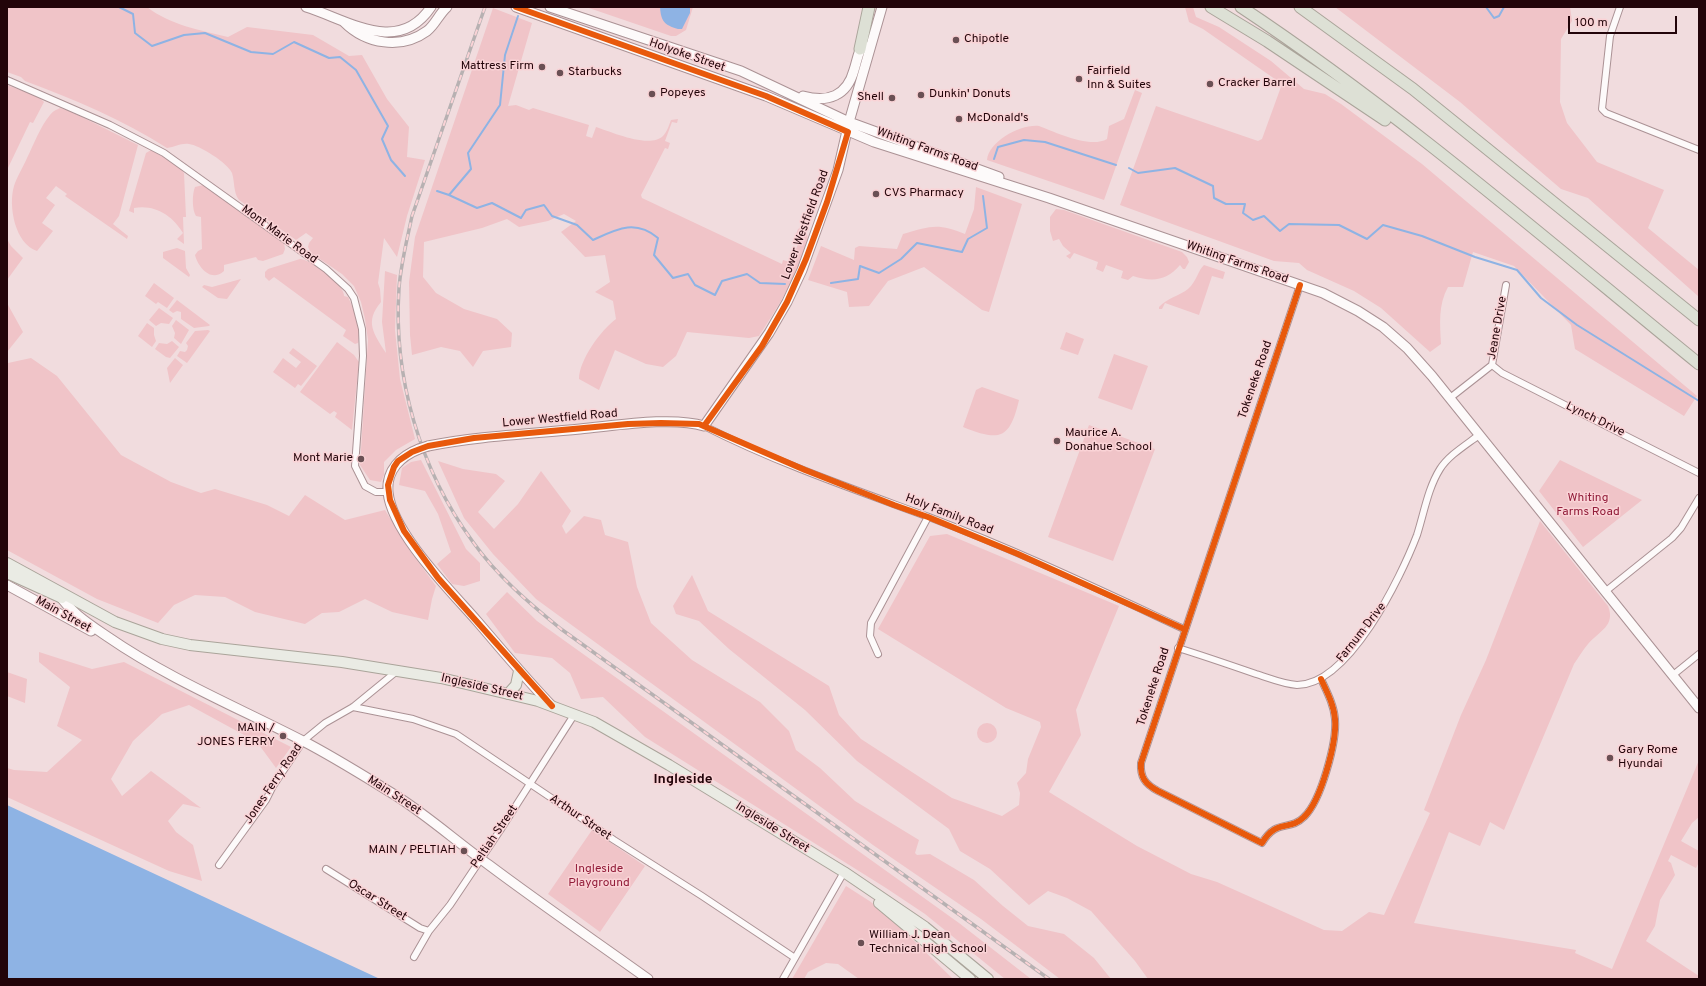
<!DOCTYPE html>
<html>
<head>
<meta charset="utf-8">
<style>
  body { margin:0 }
  #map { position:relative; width:1706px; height:986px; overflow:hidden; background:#f1dcde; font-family:Overpass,sans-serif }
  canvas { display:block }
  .frame { position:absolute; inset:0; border:8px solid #220409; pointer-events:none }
  .scale { position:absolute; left:1568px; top:16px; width:109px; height:18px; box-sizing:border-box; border:2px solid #220409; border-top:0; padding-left:5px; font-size:12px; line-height:14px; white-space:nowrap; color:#220409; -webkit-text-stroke:3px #fad3d6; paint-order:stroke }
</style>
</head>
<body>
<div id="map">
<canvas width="1706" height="986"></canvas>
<div class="frame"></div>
<div class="scale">100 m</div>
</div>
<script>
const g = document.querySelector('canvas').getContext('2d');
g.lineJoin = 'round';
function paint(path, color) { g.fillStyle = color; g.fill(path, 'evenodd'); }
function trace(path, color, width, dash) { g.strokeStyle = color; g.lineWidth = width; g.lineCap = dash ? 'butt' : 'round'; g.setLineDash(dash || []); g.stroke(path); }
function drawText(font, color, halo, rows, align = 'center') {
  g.font = font + ' Overpass,sans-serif'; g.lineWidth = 3; g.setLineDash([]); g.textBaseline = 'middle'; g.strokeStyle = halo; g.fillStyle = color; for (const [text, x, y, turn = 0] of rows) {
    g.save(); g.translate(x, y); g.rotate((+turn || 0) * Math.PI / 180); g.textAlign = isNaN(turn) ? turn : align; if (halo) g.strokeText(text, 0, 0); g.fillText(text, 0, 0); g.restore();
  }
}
paint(new Path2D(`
  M7,7h140c23,18 53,23 81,30l19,-10 66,8 36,21 13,-1 25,44 22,28 -2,30 18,3 -18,56 -10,41 -13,-19 -6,45 2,6 1,13c-17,20 -7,32 5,51l-4,-31 3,-51 12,4 -2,55 5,49 15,60 -19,11 -12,12v13l-3,7 -11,-2 -10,-15 8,-125 -3,-21 -4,-17 -7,-16 -12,-12 -31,-21 -3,-6 1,-4 4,-5 -7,-5 -10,7 -57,-40c-6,-8 -4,-18 -7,-27 -4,-10 -33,-28 -43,-29 -8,-1 -14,3 -22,4 -44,-28 -93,-49 -142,-67l-4,-4 -14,-5z
  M586,7h107l-7,23 -10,6h-5z
  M1185,7h8l3,10 23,10 52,34 33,28 21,5 16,10 81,60 275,232 -13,20 -109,-67 -4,-24 -57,-59 -41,-14 -10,35h-15c-10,18 -8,37 -7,57l-11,8 -49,-44 -27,-17 -47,-21 -8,-7 -25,-2 -154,-56 36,-99 102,35 4,-2 20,-55 -79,-55 -14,-7z
  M1335,7h235l2,14 -11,18 -1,63 7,21 30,39 67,28 -16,38 51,42v27l-111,-99 -27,-9 -101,-87z
  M493,8l39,15 -24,83 8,-1 13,5 4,-2 56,17 -3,11 6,2 4,-11c16,5 53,22 67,9 4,-4 6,-11 8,-16l7,-1 -1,4 -5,-1 -7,19 5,2 -2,6 -3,-1 -24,47 1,3 140,66 1,-4 7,2 9,-20 -5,-3 4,-10 2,-1c3,1 6,3 7,6 7,17 -37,86 -48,102l-10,2 -62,-6 -11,24 -13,11 -17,-3 -31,-14 -16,40 -20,-11c0,-19 22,-49 37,-60l-3,-18 -18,-9 15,-10 -5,-27 -20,2 -24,-25 15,-11 -12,-7 -16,7 -29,6 -12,-8 -25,9 -58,14 -1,35 13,16 28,16 33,10 15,14 -1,14 -28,4 -10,16 -13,-16 -19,-4 -29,8 -2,-20 -1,-53 6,-45z
  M7,85l32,12 5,5 -11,21 -3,-1 -23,48z
  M1135,90l7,3 -38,107 -117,-40c2,-19 34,-36 52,-34 16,6 51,23 68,13l2,-13 15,-7z
  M60,108l12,4 66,33 -19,71 -6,8 15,12 -1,3 -62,-43 2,-2 -11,-8 -10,12 9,7 -13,18 11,8 -16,20c-22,-7 -29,-45 -23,-65 3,-9 9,-19 13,-28 7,-14 13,-31 23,-43 3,-4 6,-5 10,-7z
  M151,150l28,16 5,7 2,44h-3l1,27 -7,-5 6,-6c-10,-17 -28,-29 -49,-25v5l-5,-2 17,-58z
  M203,185l81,58 1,6 -2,5 -20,7 -5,-1 -2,-3 -32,8v6c-13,12 -26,-4 -29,-16l3,-4 4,-2 -1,-32 -5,-1c-4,-6 -4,-22 -1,-29z
  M976,187l46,17 -33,108 -7,-2 -58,-43 -36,14 -19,25 -20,1 -2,-15 -39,-12 13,-34 33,14 1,-12 4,-2 38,3 6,-15c28,-8 35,-11 62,0l9,-25z
  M1056,209l8,1 118,42 5,5 2,5 -4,7h-2l-3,-4c-13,16 -28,17 -47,11l-5,4 -7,-2 2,-7 -17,-6 -3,7 -7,-3 2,-7 -24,-9 -4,6 -4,-3 5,-3 -8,-7 -4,-7 -6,2 -3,-10v-14z
  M7,239l4,7 12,12 -16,22z
  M177,248l8,3 1,17 4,7 -1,2 -26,-19v-6z
  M300,259c11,0 45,26 44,37l4,1c6,12 13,33 10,46l-3,1 -12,-8 3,-6 -72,-53 -5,4 -4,-4v-5l3,-3z
  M1204,265l21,7 -2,7 -11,-3 -13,39 -34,-12 -3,6h-3v-2c8,-9 20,-11 29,-18 9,-8 10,-19 16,-24z
  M241,279l-14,20 -9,-1 -16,-11 2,-2 8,2z
  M154,283l20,15 -7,10 -9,-6 -2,2 -11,-8z
  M177,300l33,25 -1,1 -15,2 -13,-9v-7l-4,-1 -4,2 -4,-3z
  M7,303l16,29 -16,20 1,11 23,-5 26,18 64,79 50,27 30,11 14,-4 52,16 22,11 16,-21 40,25 40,-10 25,41 26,35 -4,13 -4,21 -36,-8 -27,-13 -26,13 -17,1 -17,11 -50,-12 -30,-15 -30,-2 -21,10 -16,18 -61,-24 -90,-49z
  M159,308l14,10 -4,6 -8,-1 -5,3 -7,-6z
  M176,320l13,10 -8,14 -7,-6 1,-5 -3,-7z
  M147,323l7,5v7l2,6 -4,6 -14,-11z
  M208,330l2,1 -23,32 -10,-7 3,-5 5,1 2,-2 1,-4 -2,-3 9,-12z
  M1066,332l18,7 -6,16 -18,-6z
  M172,341l7,6 -9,11 -4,-1 -11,-8 4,-6 8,1z
  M337,342l17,13 5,7 -7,68 -17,-13 2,-4 -3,-2 -4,3 -30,-22z
  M293,348l24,18 -16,20 -3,-2 -3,4 -22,-16 10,-14 13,10 5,-6 -12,-9z
  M1114,354l34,12 -16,44 -34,-12z
  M175,358l8,7 -13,18 -3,-15z
  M982,387l37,13c-9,39 -19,42 -56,27l13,-37z
  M1089,425l66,24 -42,112 -65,-24z
  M421,460l45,89 14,14v18l-16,5 -12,-2 -15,-20 14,-12 -13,-38 -13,-23 -26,-6 3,-17 9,-6z
  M1560,460l82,40 -59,47 -44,-56z
  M438,461l25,8 33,5 9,7 -27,31 16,17 24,-25 23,-33 30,40 -9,15 4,8 18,-18 17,4 4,15 23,7 9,45 14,36 41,37 68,42 29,29 7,19 24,18 35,33 64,39 -4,13 2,2 13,-1 44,26 29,26 25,20 36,8 30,24 17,21h-51l-79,-60 -108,-74 -337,-246 -43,-45 -29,-36z
  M1540,521l68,85c8,20 -9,25 -20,38 -5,6 -10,14 -14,20l-70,166 -14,-8 -10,24 -31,-14 -35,91 162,27 -1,3 37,16 87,-209v57l-7,6 -11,18 18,10v11l-3,6 -25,-13 -3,6 3,2 4,12 -15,25 -5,26 -9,15 53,35v3h-551l-13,-18 -44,-50 -24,-13 -19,-7 -19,14 -39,-36 -30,-18 -11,-22 -92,-68 -52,-51 -76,-61 -30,-28 -23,-7 -3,-8 19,-31 16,36 121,75 10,29 22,24 91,59 50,18 17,-11 1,-12 -3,-10 9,-10 2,-14 13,-32 -1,-5 -34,-14 -128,-79 52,-93 17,-2 172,72 -43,104 5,25 -32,57 88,54 54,28 26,8 107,48 18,1 27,-19 15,3 46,-102 -6,-3 37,-95 25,-55z
  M507,592l30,29 422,302 72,56h-26l-80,-65 -39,-26 -241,-151 -42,-40 -22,2 -11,-26 -18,-15 -37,-5 -29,-39z
  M39,652l53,17 32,-7 167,85 -15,21 -19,-26 -68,-37 -27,9 -29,27 -22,38 11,17 29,-25 50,37 -18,-4 -15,17 8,11 17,13 9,36 -33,-10 -162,-74v-29l7,2 33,2 35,-32 -25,-14 13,-39 -31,-25z
  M7,672l20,7 -2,24 -18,-7z
  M977 733a10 10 0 1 1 20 0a10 10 0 1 1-20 0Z
  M592,830l53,36 -45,66 -52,-38z
  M846,886l25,16 32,28 50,49h-94l-21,-15 -12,-1 -18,9 -4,7h-12z`), '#f0c4c8');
paint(new Path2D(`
  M660,7h30v6l-8,16h-4c-14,-4 -17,-8 -18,-22z
  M7,805l17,8 356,166h-373z`), '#8eb3e4');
trace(new Path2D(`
  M119,7l14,7 2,19 17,13 32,-11 21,-2 46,19 22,2 21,-12 35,16 11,-1 16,13 32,56 -6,13 9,21 14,16
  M1486,7l8,11 5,-2 5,-9
  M994,159l4,-12 26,-7 21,2 71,23
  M1129,168l9,5 37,-5 38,18 1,12 12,6h19l-2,9 10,7 11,-4 16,15 9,-7 50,1 28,14 16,-14 39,11 53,21 42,13 24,28 36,27 122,76
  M437,191l12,4 22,-26 -3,-16 32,-48 5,-50 13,-39
  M449,195l28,13 15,-5 29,15 5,-8 18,-5 8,11 25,9 16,15c24,-11 42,-21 65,-2l-4,17 19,23 15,-4 7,11 20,10 7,-14 25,-7 13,9 25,1
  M831,283l27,-4 2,-13 19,7 22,-14 16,-16 45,9 6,-13 19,-11 -4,-32`), '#8eb3e4', 2);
const street = new Path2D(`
  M1620,7l-10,29 -8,73 4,4 93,37
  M7,80l103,45 54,28 162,116 22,20 6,9 8,31 1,27 -8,110 10,20 11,6h12
  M1300,285l-159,478c-1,14 4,21 17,28l104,52c15,-25 27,-11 42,-26 17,-16 33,-75 31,-98 -1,-14 -8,-27 -14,-40
  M1492,365l10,8 197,100
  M1450,398l42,-33 14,-80
  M704,426c73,37 149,63 225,91 87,33 171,73 255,112
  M1606,591l66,-53 9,-10 18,-30
  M1178,648c26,8 52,17 78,26 13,4 27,10 41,11 52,0 104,-108 120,-150 7,-22 11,-47 23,-66 9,-14 26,-24 39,-34
  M878,654l-8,-18 1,-13 57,-106
  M1673,675l26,-21
  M353,707l60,12 43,15 158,106 88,56 93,62
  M219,865l47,-65 7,-14 30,-45 22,-18 28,-16 44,-36
  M326,869l94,59 9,3
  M414,957l15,-26 21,-26 51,-76 73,-114
  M783,979l61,-107`);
const secondary = new Path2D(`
  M306,7c42,13 92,49 125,0
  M516,7l250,89 108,46 175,56 274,95 35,18 25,16 24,21 25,28 267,332
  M550,7l191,64 108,51 150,55
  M344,22c22,22 57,28 83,9 8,-6 12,-17 20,-24
  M803,96c25,7 44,0 51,-26 3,-9 4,-18 9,-26
  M428,446c50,-10 101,-12 152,-17 34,-3 92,-13 124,-3l65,-93 18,-31 15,-32 36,-100 11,-48 33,-115
  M419,449c-18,7 -33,21 -31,43 4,41 63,99 89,129 25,29 49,58 75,85
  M7,585l84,46
  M58,593c12,19 31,31 50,44 61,42 129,70 195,104 31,16 61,35 92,54 33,21 62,47 94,70 52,39 106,76 159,114`);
const primary = new Path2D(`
  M7,563l108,59 47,17 28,6 152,17 99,16 97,23 56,21 75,43 175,107 81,55 63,52
  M7,573l55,25
  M508,694l8,-9 3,-14
  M879,903l91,76`);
const highway = new Path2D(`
  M1211,7l56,34 118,79
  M1241,7c161,107 308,235 458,357
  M1300,7l113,82 286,231
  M860,49l9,-42`);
trace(street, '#ab9295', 8);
trace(secondary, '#ab9295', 11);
trace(primary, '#aaa49a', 12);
trace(highway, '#aaa49a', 13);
trace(street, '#fdfafa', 6);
trace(secondary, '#fdfafa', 9);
trace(primary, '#eaebe4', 10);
trace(highway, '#dde0d5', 11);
const rail = new Path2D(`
  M485,7l-73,209c-5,24 -11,47 -13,72 -6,89 21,182 74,254 24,34 56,61 88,87l488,350`);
trace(rail, '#b7b1b2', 3.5);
trace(rail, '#fad3d6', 2, [6]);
const secondaryBridge = new Path2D(`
  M419,449l9,-3`);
trace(secondaryBridge, '#ab9295', 11, []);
trace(secondaryBridge, '#fdfafa', 9);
trace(new Path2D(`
  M516,7l250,89 82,36 -21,70 -21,57 -19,43 -25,44 -58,80
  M1300,285l-159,478c-1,14 4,21 17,28l104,52c15,-25 27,-11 42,-26 17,-16 33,-75 31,-98 -1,-14 -8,-27 -14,-40
  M552,706l-114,-128 -34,-47 -14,-31 -2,-15 6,-18 4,-6 14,-9 16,-6 46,-8 154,-14 33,-1 38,1 106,46 89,35 34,12 90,37 166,75`), '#e8590c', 6);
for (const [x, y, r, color] of [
  [956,40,4,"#6a5054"],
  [542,67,4,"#6a5054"],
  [560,73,4,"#6a5054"],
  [1079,79,4,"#6a5054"],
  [1210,84,4,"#6a5054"],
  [652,94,4,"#6a5054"],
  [921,95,4,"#6a5054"],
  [892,98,4,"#6a5054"],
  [959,119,4,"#6a5054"],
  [876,194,4,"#6a5054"],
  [1057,441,4,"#6a5054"],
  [361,459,4,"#6a5054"],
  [283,736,4,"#6a5054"],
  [1610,758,4,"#6a5054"],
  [464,851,4,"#6a5054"],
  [861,943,4,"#6a5054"]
]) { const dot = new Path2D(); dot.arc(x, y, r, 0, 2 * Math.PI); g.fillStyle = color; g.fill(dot); trace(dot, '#fad3d6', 1.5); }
drawText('12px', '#220409', '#fad3d6', [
  ["Chipotle",964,40],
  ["Mattress Firm",534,67,"right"],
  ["Fairfield",1087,72],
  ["Inn & Suites",1087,86],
  ["Starbucks",568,73],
  ["Cracker Barrel",1218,84],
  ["Popeyes",660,94],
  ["Dunkin' Donuts",929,95],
  ["Shell",884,98,"right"],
  ["McDonald's",967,119],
  ["CVS Pharmacy",884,194],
  ["Maurice A.",1065,434],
  ["Donahue School",1065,448],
  ["Mont Marie",353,459,"right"],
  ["MAIN /",275,729,"right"],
  ["JONES FERRY",275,743,"right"],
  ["Gary Rome",1618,751],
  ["Hyundai",1618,765],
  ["MAIN / PELTIAH",456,851,"right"],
  ["William J. Dean",869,936],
  ["Technical High School",869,950]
], 'left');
drawText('12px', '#220409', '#fad3d6', [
  ["Holyoke Street",687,56,19],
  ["Whiting Farms Road",927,150,20],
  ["Lower Westfield Road",806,225,-70],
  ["Mont Marie Road",279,235,36],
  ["Whiting Farms Road",1237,263,19],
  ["Jeane Drive",1498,328,-80],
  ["Tokeneke Road",1256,380,-71],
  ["Lower Westfield Road",560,419,-5],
  ["Lynch Drive",1595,420,26],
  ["Holy Family Road",949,515,21],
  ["Main Street",63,615,29],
  ["Farnum Drive",1362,633,-52],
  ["Tokeneke Road",1154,687,-72],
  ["Ingleside Street",482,688,13],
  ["Jones Ferry Road",274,784,-56],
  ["Main Street",394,796,33],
  ["Arthur Street",580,818,34],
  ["Ingleside Street",772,828,32],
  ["Peltiah Street",495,837,-56],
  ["Oscar Street",377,901,32]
]);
drawText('12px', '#921d3a', '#fad3d6', [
  ["Whiting",1588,499],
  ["Farms Road",1588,513],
  ["Ingleside",599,870],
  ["Playground",599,884]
]);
drawText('bold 14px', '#220409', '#fad3d6', [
  ["Ingleside",683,780]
]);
</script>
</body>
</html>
